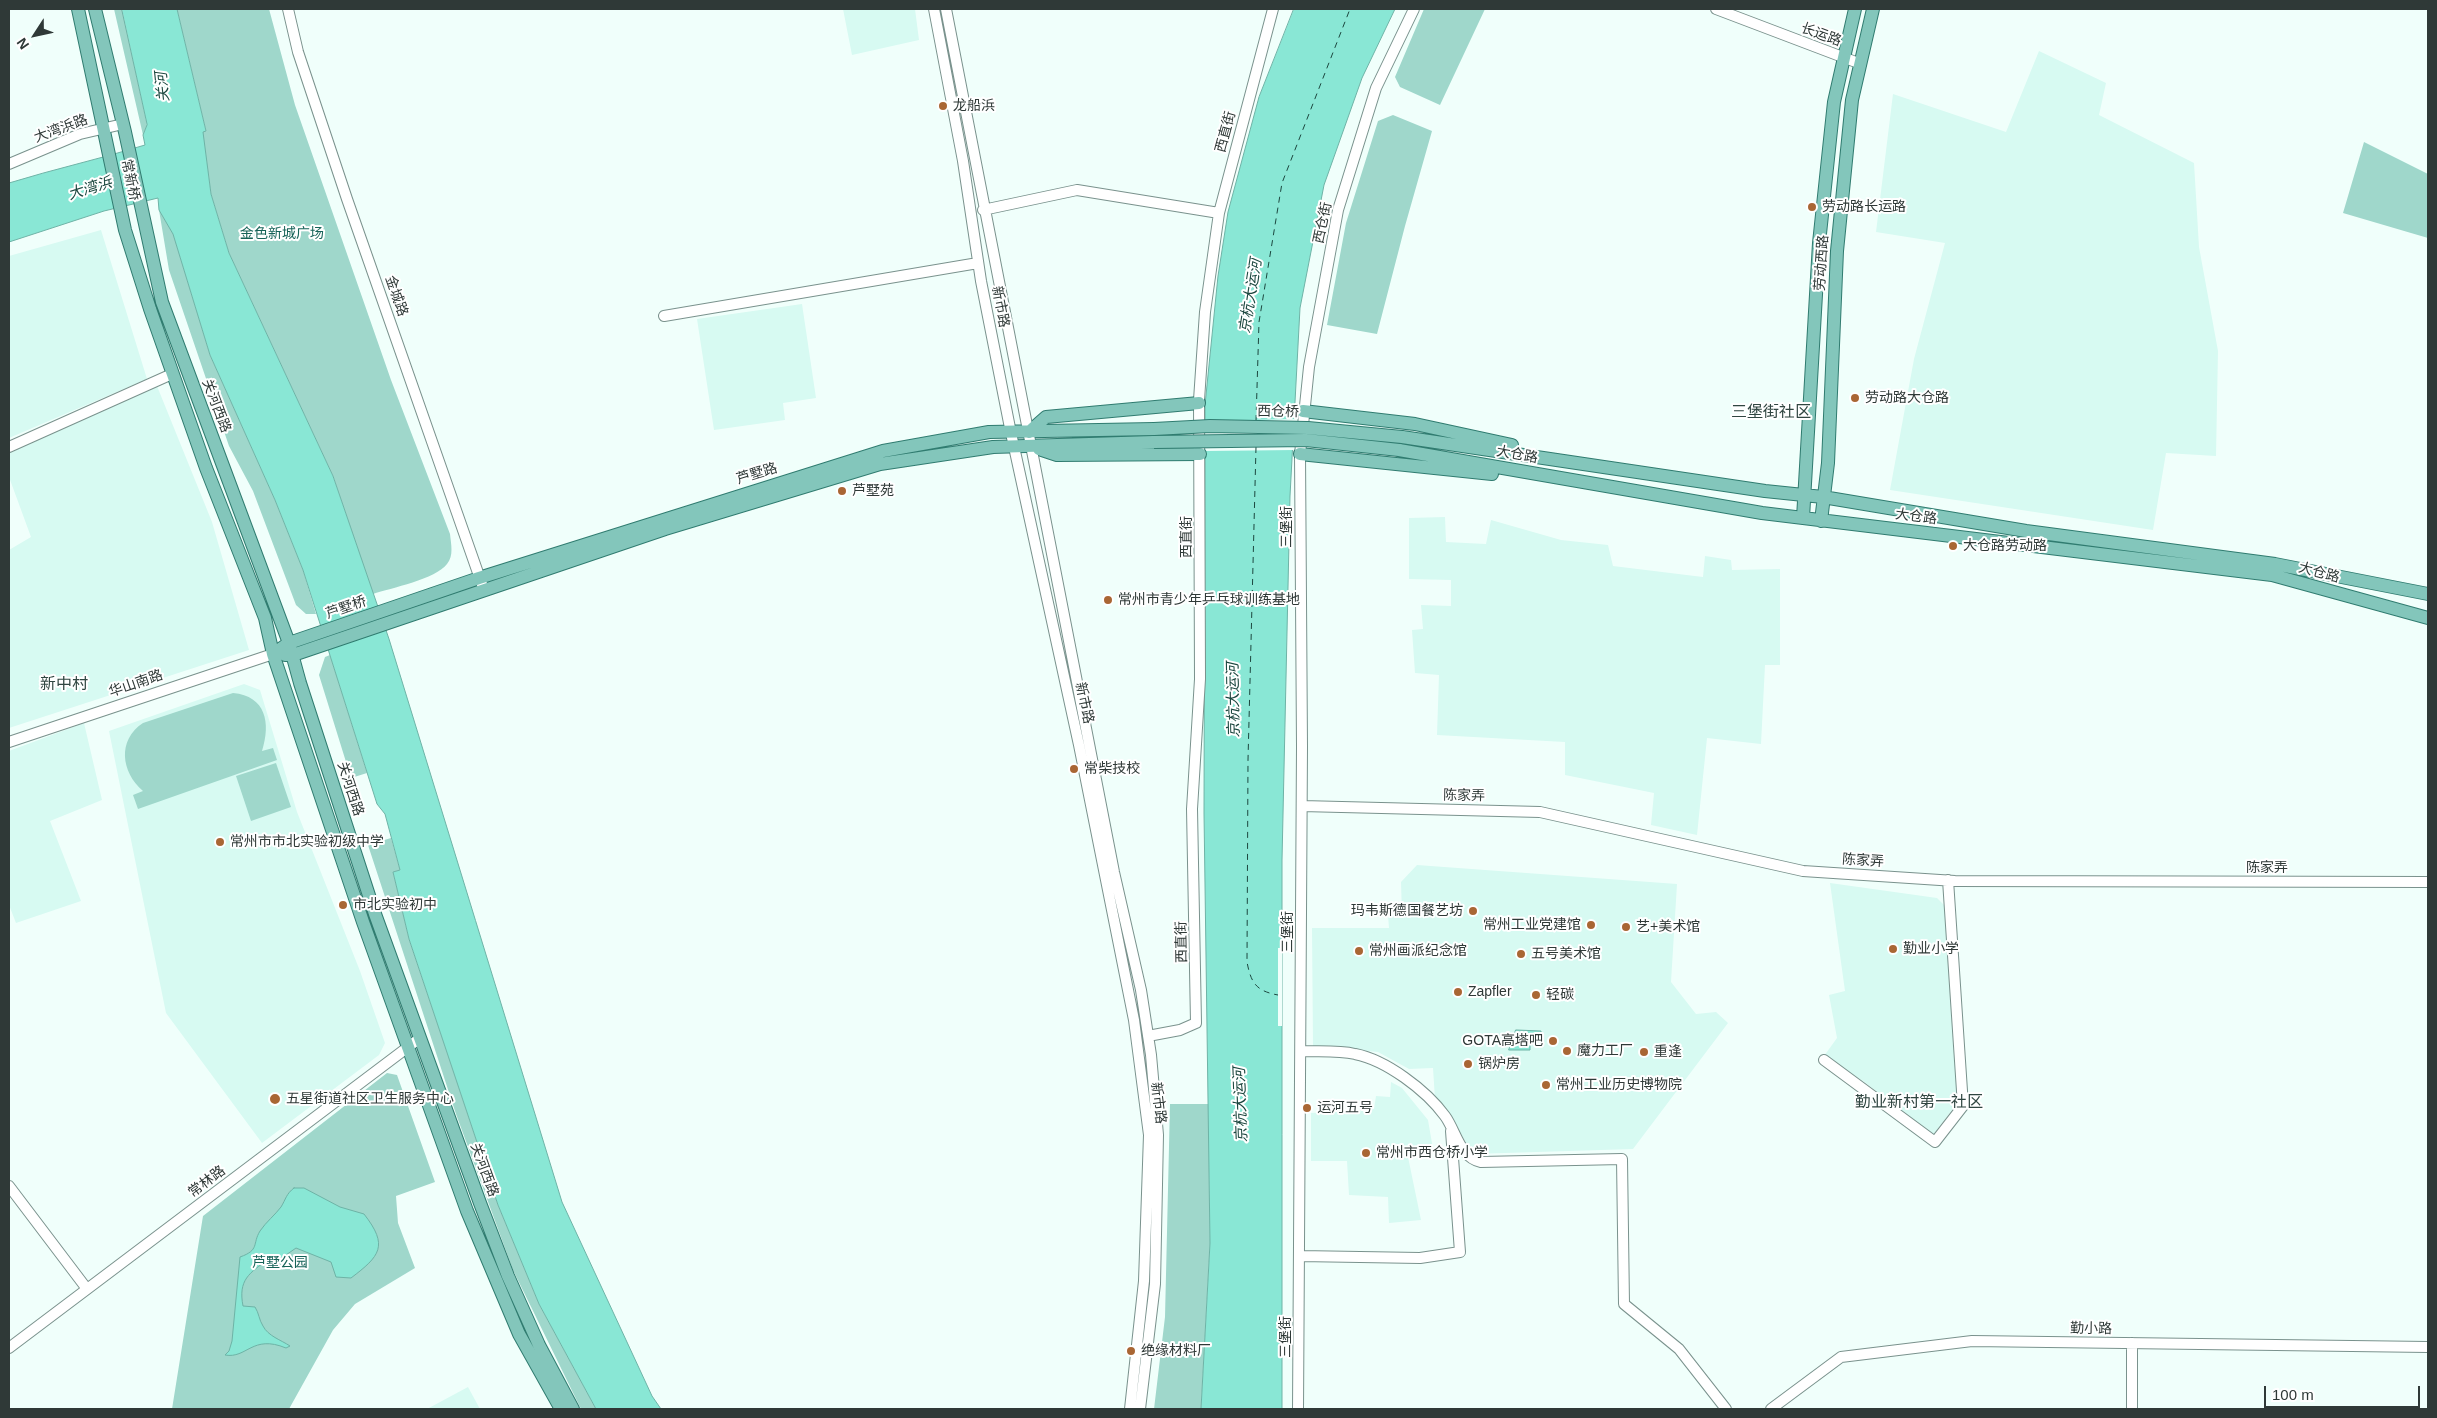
<!DOCTYPE html>
<html>
<head>
<meta charset="utf-8">
<style>
  body { margin:0 }
  #map { position:relative; width:2437px; height:1418px; overflow:hidden; background:#f0fffb; font-family:Helvetica,sans-serif }
  canvas { display:block }
  .frame { position:absolute; inset:0; border:10px solid #2f3937; pointer-events:none }
  .north { position:absolute; left:10px; top:10px; width:50px; height:50px; -webkit-text-stroke:4px #fff; paint-order:stroke; rotate:235deg; font-size:14px; font-weight:700; line-height:20px; text-align:center; color:#2f3937 }
  .north::after { content:''; display:block; margin:auto; width:18px; height:22px; background:#2f3937; clip-path:polygon(50% 0,100% 100%,50% 72%,0 100%) }
  .scale { position:absolute; left:2264px; top:1386px; width:156px; height:22px; box-sizing:border-box; border:2px solid #2f3937; border-top:0; padding-left:6px; font-size:15px; line-height:18px; white-space:nowrap; color:#2f3937; -webkit-text-stroke:4px #fff; paint-order:stroke }
</style>
</head>
<body>
<div id="map">
<canvas width="2437" height="1418"></canvas>
<div class="frame"></div>
<div class="north">N</div>
<div class="scale">100 m</div>
</div>
<script>
const g = document.querySelector('canvas').getContext('2d');
g.lineJoin = 'round';
function paint(path, color) { g.fillStyle = color; g.fill(path, 'evenodd'); }
function trace(path, color, width, dash) { g.strokeStyle = color; g.lineWidth = width; g.lineCap = dash ? 'butt' : 'round'; g.setLineDash(dash || []); g.stroke(path); }
function drawText(font, color, halo, rows, align = 'center') {
  g.font = font + ' Helvetica,"Noto Sans SC",sans-serif'; g.lineWidth = 4; g.setLineDash([]); g.textBaseline = 'middle'; g.strokeStyle = halo; g.fillStyle = color; for (const [text, x, y, turn = 0] of rows) {
    g.save(); g.translate(x, y); g.rotate((+turn || 0) * Math.PI / 180); g.textAlign = isNaN(turn) ? turn : align; if (halo) g.strokeText(text, 0, 0); g.fillText(text, 0, 0); g.restore();
  }
}
paint(new Path2D(`
  M843,9h72l4,31 -67,15z
  M2039,51l67,32 -7,32 95,48 5,84 19,104 -2,105 -50,-3 -13,77 -263,-40 24,-131 31,-116 -69,-11 17,-138 113,38z
  M101,230l46,149 -138,59v-182z
  M802,304l14,94 -33,5 2,17 -71,10 -17,-111z
  M157,386l55,136 37,128 -240,78v-178l22,-13 -22,-60v-25z
  M1445,517l1,25 40,2 5,-24 70,20 47,5 5,21 90,11 2,-21 26,4 1,10 48,-1v96h-15l-4,79 -54,-6 -10,97 -46,-10 3,-32 -89,-18v-33l-128,-7 2,-60 -24,-2 -3,-43 11,-1 -2,-24 30,1v-26l-42,-1v-61z
  M244,684l16,6 37,122 63,159 25,72 -6,12 -117,88 -96,-130 -57,-282z
  M84,723l18,77 -52,21 31,80 -65,22 -7,-18v-154z
  M1417,865l260,19 -6,98 25,32 20,-2 12,11 -95,126 -160,5 -28,-46 -10,-9 -2,-31 -24,1 -31,-17 -65,-6 -1,-118h77l-1,-13h14l-1,-33z
  M1830,883l107,15 8,8 13,196 -25,33 -70,-54 -39,-25 13,-18 -8,-43 16,-4z
  M1391,1082l11,6 26,32 5,29 -25,8 13,63 -32,3 -1,-26 -39,-2 -2,-34h-36v-48l63,-4 2,-13 14,1z
  M468,1387l12,22h-53z`), '#d7faf2');
paint(new Path2D(`
  M114,9h8l25,116 -4,10z
  M177,9h92l26,96 96,275 59,154c1,10 4,22 -3,30 -11,15 -56,24 -74,30l-40,-118 -104,-223 -18,-59 -9,-62 4,-1z
  M1424,9h61l-45,96 -40,-18 -5,-10z
  M1393,115l39,16 -27,95 -28,108 -50,-9 19,-102 32,-102z
  M2364,142l64,32v64l-85,-25z
  M159,210l14,23 37,122 65,145 28,70 13,44h-10l-10,-9 -43,-114 -24,-45 -60,-176z
  M330,655l37,118 -16,5 -32,-103 6,-18z
  M233,693c33,3 38,30 29,58l11,-3 4,12 -139,49 -5,-14 10,-4c-22,-19 -26,-51 0,-68z
  M276,763l15,44 -40,14 -15,-45z
  M391,838l9,32 -7,2 16,67 89,266 41,99 57,105h-15l-68,-139 -57,-156 -88,-269z
  M387,1073l10,2 38,107 -39,14 2,27 17,45 -60,36 -22,26 -44,79h-117l31,-193z
  M1170,1104h39l1,139 -9,166h-47l11,-92z`), '#9fd7cb');
const water = new Path2D(`
  M122,9h55l29,122 -3,1 8,62 18,59 104,223 56,163 173,563 90,194 9,13h-65l-57,-105 -41,-99 -89,-266 -16,-67 7,-2 -15,-56 -8,-10 -74,-234 -28,-70 -65,-145 -37,-121 -14,-24 -1,-12 -54,13 -95,31v-59c45,-14 91,-24 136,-38l-2,-10 4,-10z
  M1294,9h101l-33,69 -38,107 -24,123 -10,188 -8,364v549h-81l9,-166 -6,-430 1,-408 13,-129 10,-64 31,-115z
  M1516,1030l25,1v4h-11v15h-21z
  M294,1188h10l36,19 24,7c25,32 16,42 -13,64l-15,-1 -5,-15 -35,-14 -23,16 -4,-5c-20,14 -31,21 -26,47l12,1c4,6 4,13 8,19 5,10 18,14 27,20l-4,2c-34,-14 -39,11 -61,7l4,-4 3,-10 8,-84c20,-7 12,-13 20,-26 6,-9 15,-16 21,-24 5,-8 5,-13 13,-19z`);
paint(water, '#89e7d5');
trace(water, '#6eb3a6', 1);
paint(new Path2D(`
  M1297,419l-2,31 -92,1v-30z
  M1278,948h4v78h-4z`), '#f0fffb');
trace(new Path2D(`
  M1256,421l3,-99 23,-139 68,-174
  M1256,447l-8,313 -1,202c4,21 9,29 31,33`), '#1c473f', 1, [6, 5]);
const minor = new Path2D(`
  M288,9l10,43 49,147 137,391
  M934,9l29,152 18,120 30,152 68,312 55,275 15,115 -5,146 -14,128
  M946,9l168,863 27,118 10,65 7,80 -3,149 -15,125
  M1716,9l145,55
  M9,164l71,-30 43,-10
  M983,210l94,-20 142,23
  M664,316l314,-53
  M9,447l163,-73
  M9,742l264,-88
  M1302,806l238,6 263,59 152,10 473,1
  M1148,1036l32,-6 16,-7 -4,-214 8,-130 -1,-279 6,-88 14,-99 54,-204
  M1301,1051c17,1 37,-1 54,3 31,6 71,36 90,62 11,15 15,42 36,46l141,-3 2,145 55,45 47,60
  M1824,1060l111,82 28,-36 -15,-226
  M9,1186l78,103
  M1300,1256l120,2 40,-6 -9,-121
  M9,1348l411,-310
  M1298,1409l4,-662 -2,-293 9,-87 29,-157 38,-122 38,-79
  M1771,1409l70,-52 131,-16 456,6
  M2132,1409v-66`);
const major = new Path2D(`
  M78,9l47,221 25,79 56,159 59,150 8,36 90,268 104,289 52,123 42,75
  M95,9l30,123 37,170 127,341 11,40 75,231 105,289 28,73 31,69 34,64
  M1303,411l112,13 97,21
  M1029,432l17,-15 153,-14
  M1402,437l363,54 58,6 203,34 249,33 153,30
  M1039,449l18,6 143,-1
  M1399,450l363,63 510,62 156,43
  M1300,454l192,20
  M1803,518l16,-275 15,-141 21,-93
  M1821,521l7,-58 9,-212 15,-151 21,-91
  M273,654l16,-11 190,-65 404,-127 106,-19 165,-3
  M285,655h8l372,-126 215,-65 113,-17 161,-5`);
trace(minor, '#7a928d', 12);
trace(major, '#307c70', 14);
trace(minor, '#fff', 10);
trace(major, '#83c6bb', 12);
const majorBridge = new Path2D(`
  M1154,429l56,-3 98,2 94,9
  M1154,442l152,-2 93,10`);
trace(majorBridge, '#307c70', 14, []);
trace(majorBridge, '#83c6bb', 12);
for (const [x, y, r, color] of [
  [943,106,5,"#a96634"],
  [1812,207,5,"#a96634"],
  [1855,398,5,"#a96634"],
  [842,491,5,"#a96634"],
  [1953,546,5,"#a96634"],
  [1108,600,5,"#a96634"],
  [1074,769,5,"#a96634"],
  [220,842,5,"#a96634"],
  [343,905,5,"#a96634"],
  [1473,911,5,"#a96634"],
  [1591,925,5,"#a96634"],
  [1626,927,5,"#a96634"],
  [1893,949,5,"#a96634"],
  [1359,951,5,"#a96634"],
  [1521,954,5,"#a96634"],
  [1458,992,5,"#a96634"],
  [1536,995,5,"#a96634"],
  [1553,1041,5,"#a96634"],
  [1567,1051,5,"#a96634"],
  [1644,1052,5,"#a96634"],
  [1468,1064,5,"#a96634"],
  [1546,1085,5,"#a96634"],
  [275,1099,6,"#a96634"],
  [1307,1108,5,"#a96634"],
  [1366,1153,5,"#a96634"],
  [1131,1351,5,"#a96634"]
]) { const dot = new Path2D(); dot.arc(x, y, r, 0, 2 * Math.PI); g.fillStyle = color; g.fill(dot); trace(dot, '#fff', 2); }
drawText('14px', '#2f3937', '#fff', [
  ["长运路",1821,35,20],
  ["大湾浜路",61,129,-20],
  ["西直街",1226,132,-75],
  ["常新桥",130,180,78],
  ["西仓街",1323,223,-78],
  ["劳动西路",1822,263,-86],
  ["金城路",396,296,71],
  ["新市路",1000,307,79],
  ["关河西路",216,406,69],
  ["西仓桥",1278,412,1],
  ["大仓路",1517,455,10],
  ["芦墅路",757,474,-17],
  ["大仓路",1916,517,7],
  ["三堡街",1287,527,-90],
  ["西直街",1187,537,-90],
  ["大仓路",2319,573,15],
  ["芦墅桥",346,608,-19],
  ["华山南路",136,684,-19],
  ["新市路",1084,703,78],
  ["关河西路",350,789,72],
  ["陈家弄",1464,796,1],
  ["陈家弄",1863,861,4],
  ["陈家弄",2267,868],
  ["三堡街",1288,932,-90],
  ["西直街",1182,942,-91],
  ["新市路",1158,1103,83],
  ["关河西路",484,1170,70],
  ["常林路",207,1182,-37],
  ["勤小路",2091,1329,1],
  ["三堡街",1286,1337,-90]
]);
drawText('14px', '#2f3937', '#fff', [
  ["龙船浜",953,106],
  ["劳动路长运路",1822,207],
  ["劳动路大仓路",1865,398],
  ["芦墅苑",852,491],
  ["大仓路劳动路",1963,546],
  ["常州市青少年乒乓球训练基地",1118,600],
  ["常柴技校",1084,769],
  ["常州市市北实验初级中学",230,842],
  ["市北实验初中",353,905],
  ["玛韦斯德国餐艺坊",1463,911,"right"],
  ["常州工业党建馆",1581,925,"right"],
  ["艺+美术馆",1636,927],
  ["勤业小学",1903,949],
  ["常州画派纪念馆",1369,951],
  ["五号美术馆",1531,954],
  ["Zapfler",1468,992],
  ["轻碳",1546,995],
  ["GOTA高塔吧",1543,1041,"right"],
  ["魔力工厂",1577,1051],
  ["重逢",1654,1052],
  ["锅炉房",1478,1064],
  ["常州工业历史博物院",1556,1085],
  ["五星街道社区卫生服务中心",286,1099],
  ["运河五号",1317,1108],
  ["常州市西仓桥小学",1376,1153],
  ["绝缘材料厂",1141,1351]
], 'left');
drawText('14px', '#166358', '#fff', [
  ["金色新城广场",282,234],
  ["芦墅公园",280,1263]
]);
drawText('italic 15px', '#1c473f', '#fff', [
  ["关河",163,87,-96],
  ["大湾浜",90,189,-17],
  ["京杭大运河",1251,296,-81],
  ["京杭大运河",1234,700,-91],
  ["京杭大运河",1241,1105,-92]
]);
drawText('16px', '#304641', '#fff', [
  ["三堡街社区",1771,413],
  ["新中村",64,685],
  ["勤业新村第一社区",1919,1103]
]);
</script>
</body>
</html>
